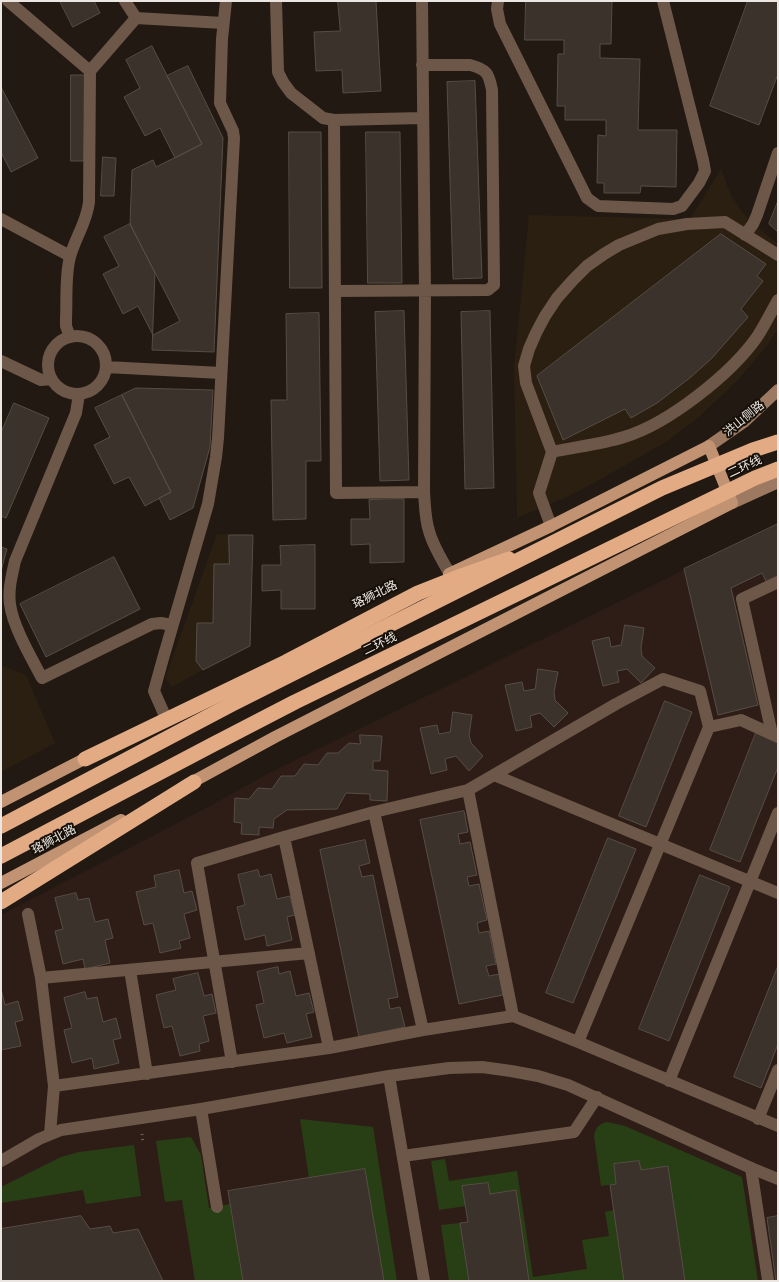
<!DOCTYPE html>
<html>
<head>
<meta charset="utf-8">
<style>
  body { margin:0 }
  #map { position:relative; width:779px; height:1282px; overflow:hidden; background:#211912; font-family:Manrope,sans-serif }
  canvas { display:block }
  .frame { position:absolute; inset:0; border:2px solid #ebe6e1; pointer-events:none }
</style>
</head>
<body>
<div id="map">
<canvas width="779" height="1282"></canvas>
<div class="frame"></div>
</div>
<script>
const g = document.querySelector('canvas').getContext('2d');
g.lineJoin = 'round';
function paint(path, color) { g.fillStyle = color; g.fill(path, 'evenodd'); }
function trace(path, color, width, dash) { g.strokeStyle = color; g.lineWidth = width; g.lineCap = dash ? 'butt' : 'round'; g.setLineDash(dash || []); g.stroke(path); }
function drawText(font, color, halo, rows, align = 'center') {
  g.font = font + ' Manrope,"Noto Sans SC",sans-serif'; g.lineWidth = 4; g.setLineDash([]); g.textBaseline = 'middle'; g.strokeStyle = halo; g.fillStyle = color; for (const [text, x, y, turn = 0] of rows) {
    g.save(); g.translate(x, y); g.rotate((+turn || 0) * Math.PI / 180); g.textAlign = isNaN(turn) ? turn : align; if (halo) g.strokeText(text, 0, 0); g.fillText(text, 0, 0); g.restore();
  }
}
paint(new Path2D(`
  M721,169l10,26 12,18 10,11 25,20v85l-12,18 -28,33 -39,37 -33,25 -70,40 -27,14 -52,22 -3,-151 15,-152 161,4z
  M217,534l36,1 -3,111 -47,24 -31,17 -7,-9z
  M1,665l25,10 29,68 -54,29z`), '#2b1f11');
paint(new Path2D(`
  M778,524v757h-777v-366l211,-110 57,-32z`), '#2e1d16');
paint(new Path2D(`
  M300,1119l73,8 24,154h-13l-19,-112 -56,9z
  M607,1122l18,4 117,51 16,104h-73l-17,-115 -27,4 -2,-9 -25,3 2,20 -15,2 -7,-50c2,-8 4,-12 13,-14z
  M191,1137l10,18 8,53 21,-4 13,77h-48l-13,-81 -17,2 -9,-61z
  M134,1145l7,51 -55,8 -3,-14 -82,13v-16l60,-30 18,-5z
  M445,1159l4,22 68,-10 16,106 54,-8 -5,-29 27,-4 -4,-24 9,-2 10,71h-95l-13,-91 -26,4 -2,-11 -25,3 3,20 -27,4 -8,-49z
  M460,1223l9,58h-20l-8,-56z`), '#283f16');
const building = new Path2D(`
  M60,1h34l6,12 -27,14z
  M338,1h38l5,90 -38,2 -1,-23 -26,1 -2,-39 26,-1z
  M526,1h86l-1,43h-11v14l40,1 -2,71h39l-1,57 -35,-1 -1,7h-36v-10h-7l1,-48 8,1v-16h-41v-14h-8l1,-52h6v-14h-39z
  M748,1h30v73l-19,51 -49,-19z
  M152,46l50,98 -27,14 -15,-30 -15,8 -21,-39 16,-9 -14,-28z
  M188,66l35,72 -9,214 -62,-2 3,-77 -25,-49 2,-54 21,-10 3,7 46,-23 -35,-68z
  M71,75h14l-1,86h-13z
  M475,81l7,197 -29,1 -6,-197z
  M1,87l37,71 -27,14 -10,-20z
  M289,132h32l1,156h-32z
  M366,132h34l2,151h-34z
  M103,157l13,1 -2,38h-13z
  M778,201v31l-9,-8z
  M130,224l50,97 -27,14 -15,-29 -15,8 -20,-40 16,-8 -15,-29z
  M721,234l45,30 -9,12 6,5 -22,28 7,8 -36,41 -21,19 -34,26 -26,15 -6,-9 -62,31 -26,-64z
  M404,311l5,169 -29,1 -5,-169z
  M490,311l4,177 -29,1 -4,-177z
  M319,313l2,148h-15v58l-33,1 -2,-120h16l-1,-86z
  M136,388l77,2 -3,57 -17,61 -23,12 -11,-22 12,-6 -49,-97z
  M122,395l49,97 -26,14 -16,-29 -15,7 -20,-39 16,-8 -15,-29z
  M14,403l35,15 -43,100 -5,-2v-83z
  M404,499v63l-34,1v-19l-19,1v-26h19l-1,-19z
  M778,524v55l-11,4 -5,-10 -31,15 27,117 -40,10 -34,-146z
  M229,535h24l-3,111 -47,24 -7,-9 1,-38h16l1,-59h15z
  M315,545v64h-34v-19l-19,1v-26h19l-1,-19z
  M1,547l6,2 -6,22z
  M114,557l26,52 -94,48 -26,-53z
  M625,625l19,3 -3,20 1,8 13,12 -14,15 -14,-14 -10,2 2,11 -16,4 -11,-45 17,-4 2,10 10,-2z
  M538,669l20,3 -4,20 1,8 13,13 -14,14 -14,-14 -10,3 2,11 -16,4 -11,-46 17,-3 2,9 11,-2z
  M665,701l27,11 -46,115 -27,-11z
  M453,712l19,3 -3,20 2,8 12,13 -14,15 -13,-15 -11,3 2,11 -16,4 -11,-46 17,-3 2,9 11,-2z
  M756,733l22,8v26l-38,95 -30,-12z
  M360,735l22,1 -2,25h-7v9l15,1 -1,30 -17,-1v-6l-24,-1 -9,16 -50,1 -13,9 -1,9 -14,-1v8l-18,-1 1,-11 -8,-1 1,-24 14,1 9,-11 14,1 9,-13h14l9,-12 14,1 9,-12h11l11,-10 11,1z
  M464,811l4,21 -10,2 2,10 10,-2 7,33 -10,2 2,9 10,-2 8,36 -10,3 2,10 10,-2 7,33 -10,2 3,10 10,-2 4,21 -44,9 -39,-184z
  M608,838l28,11 -63,154 -27,-10z
  M365,840l5,23 -11,3 3,11 11,-2 25,122 -10,2 2,10 10,-2 5,20 -46,10 -39,-187z
  M179,870l5,23 8,-2 5,19 -13,4 6,24 -11,3 2,7 -21,5 -7,-30 -9,2 -8,-33 20,-5 -2,-11z
  M258,870l2,7 11,-3 6,25 13,-3 5,19 -8,2 5,23 -25,6 -2,-11 -20,5 -8,-33 8,-2 -7,-30z
  M700,875l30,12 -61,154 -30,-12z
  M76,893l2,7 11,-2 6,24 13,-3 5,19 -8,2 5,23 -25,6 -2,-10 -20,5 -8,-33 8,-2 -8,-31z
  M778,966v78l-17,44 -27,-11z
  M278,967l1,7 11,-3 6,25 13,-3 5,19 -8,2 6,23 -25,6 -3,-10 -20,5 -8,-33 8,-2 -7,-31z
  M198,973l6,23 8,-2 4,19 -13,3 6,25 -10,3 1,7 -20,5 -8,-30 -8,2 -8,-33 20,-5 -3,-11z
  M1,989l4,16 13,-4 5,19 -8,2 6,24 -20,4z
  M85,992l2,7 10,-2 6,25 13,-4 5,20 -8,2 6,23 -25,6 -2,-11 -20,5 -8,-33 8,-2 -8,-30z
  M639,1161l2,9 27,-4 17,115h-61l-14,-96 6,-1 -2,-20z
  M365,1169l19,112h-141l-15,-90z
  M488,1183l2,11 26,-4 13,91h-60l-9,-58 8,-1 -6,-36z
  M81,1216l9,13 20,-3 3,7 25,-4 25,52h-162v-52z
  M778,1216v65h-2l-9,-63z`);
paint(building, '#3b322b');
trace(building, '#564d45', 1);
trace(new Path2D(`
  M142,1134l1,9`), '#706963', 3, [1, 4]);
trace(new Path2D(`
  M8,1l82,70
  M125,1l11,17
  M276,1l2,71 5,10 8,11 32,25 11,2 89,-2
  M422,1l3,290 -1,201c1,13 1,27 5,39 4,15 13,29 21,43
  M498,1l-1,8 3,15 87,174 11,8 75,3 9,-3 17,-23 6,-12 -2,-11 -40,-159
  M136,18l87,5
  M334,120l2,373 88,-1
  M1,219l69,37
  M745,235l8,-11 4,-9 21,-62
  M335,291l153,-1 6,-5 -2,-195c-3,-16 -5,-21 -22,-25h-48
  M48 365a29 29 0 1 1 58 0a29 29 0 1 1-58 0Z
  M70,337l-4,-11v-7c1,-19 -1,-44 4,-62 5,-19 17,-35 19,-55l1,-131 46,-53
  M1,361l40,19 10,-1
  M106,367l115,6
  M79,394l-3,19 -61,148c-3,14 -7,28 -5,43 3,23 21,53 32,74l110,-54 9,-1 11,2
  M552,452c23,-5 50,-8 72,-15 44,-13 107,-63 133,-100 8,-12 14,-25 21,-37
  M551,526l-12,-33 13,-41 -26,-69 -2,-17 5,-17 7,-16 9,-17 12,-18 16,-18 14,-14 17,-12 15,-9 39,-16 29,-5 38,-2 53,33
  M772,734l-30,-135 36,-17
  M494,775l284,118
  M468,790l45,226
  M374,812l49,218
  M284,837l45,211
  M28,914l13,64 13,108 -4,48
  M130,970l17,104
  M41,978l268,-25
  M578,1042l131,-315
  M232,1062l-35,-199 87,-26 90,-25 94,-22 148,-86 47,-25 37,12 9,36 32,-7 37,17
  M669,1081l109,-268
  M54,1086l275,-38 94,-18 90,-14 65,26 200,84
  M201,1109l16,98
  M758,1119l20,-49
  M403,1156l171,-24 23,-35
  M751,1168l17,112`), '#6d5748', 12);
trace(new Path2D(`
  M165,716l-11,-25 10,-36 44,-151 8,-47 2,-19 16,-300 -1,-7 -13,-28 2,-64 4,-38
  M389,1076l35,205
  M1,1161l38,-22 22,-9 140,-21 188,-33 60,-8 33,-1 29,4 27,5 30,9 183,83 27,11`), '#6d5748', 12);
trace(new Path2D(`
  M709,446l36,-25 33,-31
  M732,503l46,-21`), '#9c7960', 12);
trace(new Path2D(`
  M185,786l90,-49 457,-234 -23,-57 -158,80 -102,48
  M1,802l91,-47
  M1,883l120,-63`), '#c19373', 12);
trace(new Path2D(`
  M85,759l201,-97 132,-69 43,-17 48,-17
  M1,902l193,-120`), '#e3ab84', 15);
trace(new Path2D(`
  M1,826l231,-122 430,-216 91,-38 25,-8
  M1,856l211,-111 83,-43 460,-224 23,-9`), '#e3ab84', 15);
drawText('12px', '#ebe6e1', '#171009', [
  ["洪山侧路",744,419,-39],
  ["二环线",745,467,-25],
  ["珞狮北路",375,595,-26],
  ["二环线",380,644,-26],
  ["珞狮北路",54,840,-28]
]);
</script>
</body>
</html>
